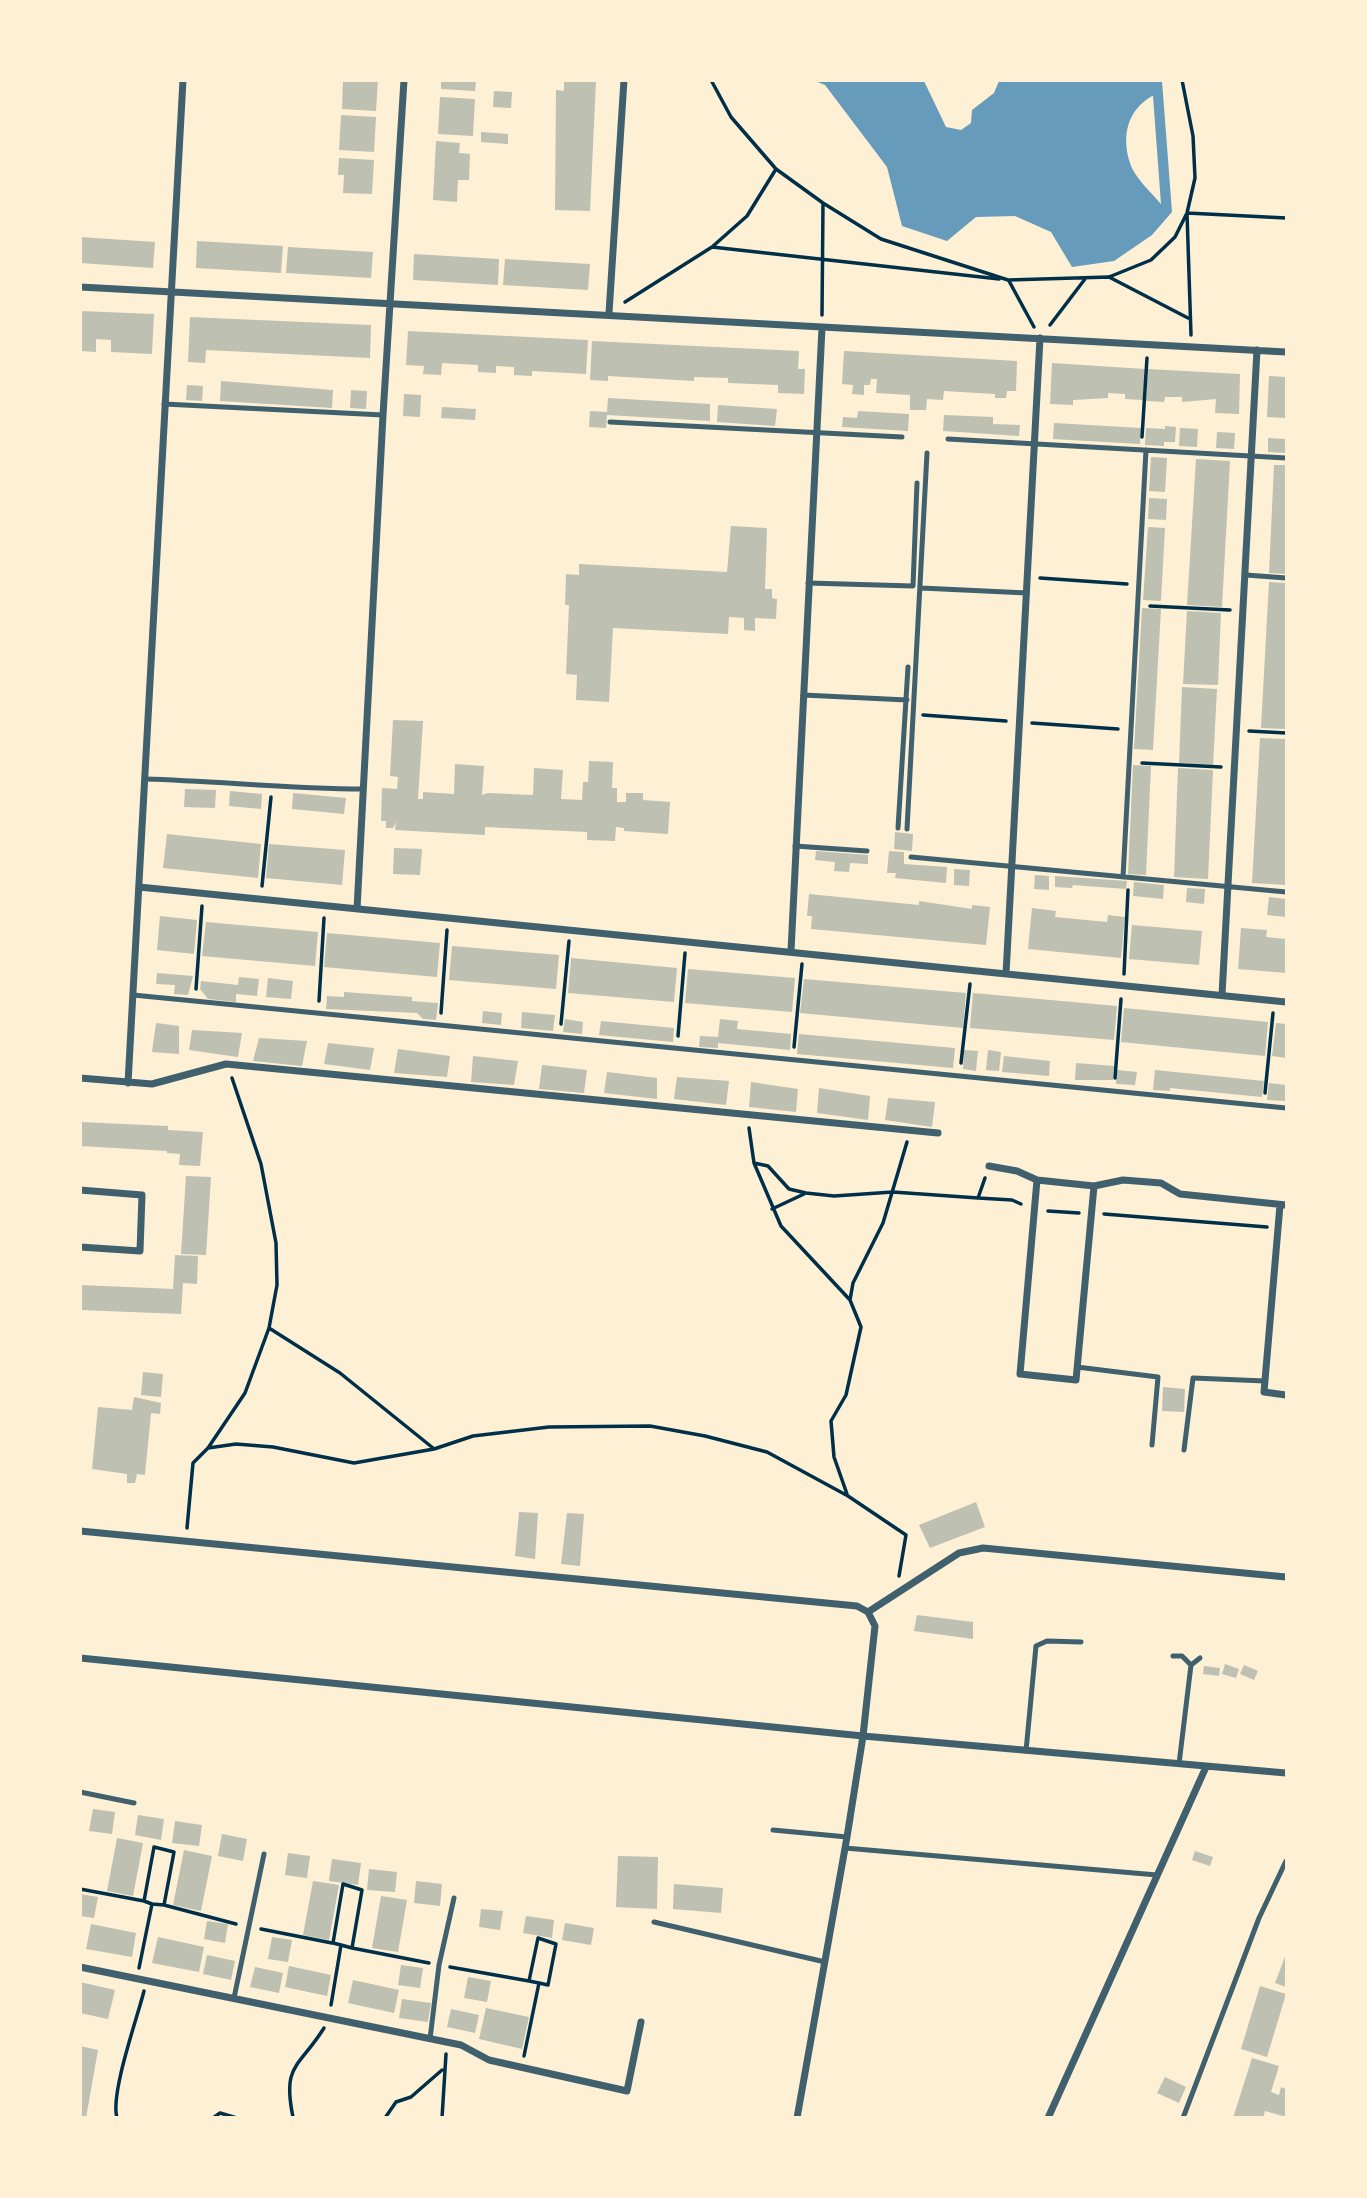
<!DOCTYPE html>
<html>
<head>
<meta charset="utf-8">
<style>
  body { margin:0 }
  #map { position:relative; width:1367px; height:2198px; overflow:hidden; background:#fdf0d5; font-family:Quicksand,sans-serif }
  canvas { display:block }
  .frame { position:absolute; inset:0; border:82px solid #fdf0d5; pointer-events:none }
</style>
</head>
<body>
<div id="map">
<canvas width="1367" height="2198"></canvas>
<div class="frame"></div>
</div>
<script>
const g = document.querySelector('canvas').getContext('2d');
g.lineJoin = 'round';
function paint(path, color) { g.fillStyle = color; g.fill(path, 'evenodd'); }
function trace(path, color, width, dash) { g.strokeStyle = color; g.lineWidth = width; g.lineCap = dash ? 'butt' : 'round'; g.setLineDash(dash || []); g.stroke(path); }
paint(new Path2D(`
  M815,81h109l22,46 15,3 10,-7 1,-13 22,-17 5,-12h163l10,131 -20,23 -38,26 -42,6 -21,-35 -36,-16 -39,1 -29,24 -45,-15 -15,-59 -62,-82zM1152,96h1l8,108c-9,-11 -27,-27 -31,-41 -9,-28 -2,-53 22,-67z`), '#669bbc');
paint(new Path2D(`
  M343,80h35l-2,31 -34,-2z
  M441,80h35l-1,11 -34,-2z
  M564,80l32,1 -6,130 -35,-1 1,-120 8,1z
  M494,91l18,1 -1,16 -18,-1z
  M440,97l35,2 -2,37 -35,-2z
  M341,115l35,2 -2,35 -35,-2z
  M481,132l27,2v10l-27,-2z
  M436,141l24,2 -1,10 11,1 -1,26h-11l-1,22 -24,-2z
  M339,158l35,2 -2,34 -29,-1 1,-18h-6z
  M80,237l75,5 -2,26 -73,-5z
  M197,241l86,5 -2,27 -85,-5z
  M288,247l85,5 -2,26 -85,-5z
  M414,254l85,5 -1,26 -85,-5z
  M505,259l85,5 -2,26 -85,-5z
  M80,311l74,3 -2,40 -41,-2v-12l-15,-1v13l-16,-1z
  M190,317l181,8 -1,33 -164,-8 -1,13 -17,-1z
  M408,331l180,9 -2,34 -54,-3v5l-18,-1v-8l-18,-1v7l-18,-1v-7l-36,-2 -1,12 -18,-1 1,-8 -18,-1z
  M592,341l207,10 -1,18h7l-1,25 -26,-1v-8l-50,-2v-5l-34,-1v4l-86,-5v5l-18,-1z
  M844,351l173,10 -1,30h-9l-1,7h-11v-4l-51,-3 -1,9 -16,-1 -1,11h-16v-15l-34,-2 1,-14h-6l-1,6h-6v10l-12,-1 1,-9 -11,-1z
  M1052,363l93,6 -2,31 -18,-1v-5l-17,-1v5l-35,2v5l-23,-1z
  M1148,369l92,5 -1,40 -24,-1 1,-14 -34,3v-5h-17l-1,5 -18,-1z
  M1269,376l17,1v41l-19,-1z
  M221,381l112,9 -1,18 -112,-7z
  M187,385l16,1 -1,15 -16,-1z
  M351,390l16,1 -1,18 -16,-1z
  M404,394l17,1 -1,22 -17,-1z
  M608,398l102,6v17l-103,-6 -1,13 -17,-1 1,-16 17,1z
  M718,405l59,4 -2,17 -58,-4z
  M442,407l34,2 -1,11 -34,-2z
  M858,411l51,3 -1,17 -66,-4 1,-10 14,1z
  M944,415l49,2v7l27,1 -1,11 -76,-5z
  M1054,423l87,5 -1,16 -87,-5z
  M1165,426l11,1 -1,15h-11v4l-19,-1 1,-17 19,1z
  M1180,428l18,1 -1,18 -18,-1z
  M1217,432l18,1 -1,16 -18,-1z
  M1268,438l18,1v14l-18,-1z
  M1151,457l16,1 -2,34 -16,-1z
  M1196,459l34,2 -8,146 -35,-2z
  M1274,465h12v109l-17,-1z
  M1149,498l18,1 -1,21 -18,-1z
  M731,526l36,2 -2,61h7v9l5,1 -1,20 -21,-1v13l-11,-1v-12l-15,-1 -1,17 -115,-6 -4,74 -33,-2 1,-25 -11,-1 3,-69h-4l1,-31 13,1v-11l148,8z
  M1148,527l17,1 -4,73 -18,-1z
  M1269,582l17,1v146l-25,-1z
  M1142,608l19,1 -8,141 -19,-1z
  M1187,611l34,2 -3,72 -35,-1z
  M1182,687l35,2 -4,76 -34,-2z
  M393,720l30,1 -5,78h5v-7l31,2 1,-30 29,2 -2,29 6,-2 45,2 1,-27 29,2 -2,29 21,1 1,-18h5l1,-21 24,1 -1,26h5v14h9v-9h17v7l27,2 -2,32 -44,-3v-3l-8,-1 -1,14 -28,-1v-8l-102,-5v8l-90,-5 1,-8 -3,6h-7v-7h-5l1,-33 15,1 1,-12 -8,-1z
  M1260,738l26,1v146l-34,-2z
  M1133,765l18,1 -5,109 -18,-1z
  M1178,768l35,2 -5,109 -34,-2z
  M185,789l31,1 -1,18 -31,-1z
  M230,791l32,3 -1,15 -32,-3z
  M293,793l53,5 -2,16 -52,-5z
  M895,832l18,2 -1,17 -18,-2z
  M167,834l94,10 -3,34 -95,-10z
  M269,844l76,6 -3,35 -76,-7z
  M394,848l28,1 -2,26 -27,-1z
  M816,851l52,4v9l-18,-1 -1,9 -15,-1 1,-9 -20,-2z
  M889,851l15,1v12l43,3 -1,16 -51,-5 1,-5h-9z
  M954,869l16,1 -1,16 -15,-1z
  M1035,875l14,1v14l-15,-1z
  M1055,876l72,5 -1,8 -53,-4 -1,3 -17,-1z
  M1134,882l30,3 -1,14 -30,-3z
  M1187,888l18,1 -1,15 -18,-2z
  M809,894l110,11v-4l53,8v-4l18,2 -4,38 -175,-16 1,-13h-5z
  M1269,897l17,2v18l-19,-2z
  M1032,908l24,3 -1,6 52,5 1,-7 17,2 -4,41 -93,-9z
  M160,916l37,4 -3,34 -37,-4z
  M206,922l112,10 -3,34 -113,-10z
  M1132,925l70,6 -3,34 -70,-6z
  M1241,928l26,2 -1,7 20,2v34l-48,-4z
  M327,933l113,10 -3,34 -113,-10z
  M452,946l107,9 -3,34 -107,-9z
  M571,958l106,10 -3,34 -106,-9z
  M688,969l107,9 -3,34 -107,-9z
  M157,973l36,3 -5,19 -14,-1 1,-9 -19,-1z
  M239,977l20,2 -2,17 -21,-2v8l-28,-3 -8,-10 1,-8 37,4z
  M268,978l25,3 -2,18 -25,-2z
  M804,979l162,14 -3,35 -163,-15z
  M344,992l68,5v4l26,2 -2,17 -13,-1 -6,-6 -91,-4 1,-13 17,1z
  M973,993l144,13 -3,34 -144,-12z
  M1124,1008l144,14 -3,34 -144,-14z
  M483,1011l19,2 -1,12 -19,-2z
  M522,1012l33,3 -2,16 -32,-3z
  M565,1019l18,3 -1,12 -19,-2z
  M720,1019l18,2 -1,8 54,5 -1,16 -72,-7v5l-19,-1 1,-11 18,1z
  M601,1021l73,7 -1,14 -74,-7z
  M156,1023l23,3v28l-27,-2z
  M1276,1023l10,1v34l-14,-2z
  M192,1030l50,3 -4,24 -49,-7z
  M799,1034l156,14 -2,20 -156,-14z
  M259,1038l48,3 -5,25 -49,-5z
  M328,1043l46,5 -4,22 -46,-6z
  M398,1049l52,7 -3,21 -53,-4z
  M964,1050l14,1 -2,20 -13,-2z
  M988,1050l13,2 -2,19 -13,-1z
  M473,1056l45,5 -4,24 -43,-3z
  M1004,1056l46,5 -1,15 -47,-4z
  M1076,1063l38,3 -1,14h-38z
  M542,1065l45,5 -3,23 -45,-4z
  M1117,1070l20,2 -2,13 -19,-1z
  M1155,1070l109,11 -2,16 -92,-9v3l-17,-1z
  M607,1072l50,6v21l-53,-6z
  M677,1077l52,4 -3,24 -52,-6z
  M751,1082l47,7 -2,23 -47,-5z
  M1269,1083l17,2v16l-19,-1z
  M819,1088l51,8 -2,24 -51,-7z
  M888,1098l47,4 -3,25 -47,-7z
  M80,1122l88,4v4l35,2 -3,34 -21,-1 1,-11 -13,-1v-2l-87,-5z
  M186,1176l25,1 -5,78 -25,-1z
  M175,1255l23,1 -1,28 -14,-1 -2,31 -101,-4v-25l93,4z
  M143,1372l20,2 -2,23 -20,-2z
  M1163,1387l22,2 -1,23 -22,-1z
  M134,1397l27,6 -1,11 -9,-1 -6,62 -8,-1 -2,9h-8v-9l-35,-5 6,-62 34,3z
  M976,1502l9,25 -55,21 -11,-23z
  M519,1512l19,1 -3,46 -20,-3z
  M567,1513l17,1 -4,52 -19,-2z
  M917,1615l56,7v17l-59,-8z
  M1225,1664l14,5 -3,9 -14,-4z
  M1244,1665l14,6 -4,9 -14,-6z
  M1204,1666l16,2 -1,8 -16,-2z
  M93,1809l22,3 -3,22 -23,-3z
  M138,1815l26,4 -3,21 -26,-5z
  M175,1821l27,4 -3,21 -27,-3z
  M222,1834l25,5 -4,22 -25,-5z
  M117,1838l26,5 -10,53 -26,-5z
  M184,1850l28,6 -11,55 -28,-6z
  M1195,1851l18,6 -3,9 -18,-6z
  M288,1853l22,3 -3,22 -22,-3z
  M618,1856l40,1 -1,52 -41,-2z
  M332,1859l29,4 -3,22 -29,-4z
  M369,1869l28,3 -2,20 -28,-2z
  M313,1881l26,4 -10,55 -26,-5z
  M416,1881l26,3 -2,22 -26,-3z
  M674,1884l49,4 -2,25 -48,-4z
  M80,1894l18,3 -4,21 -14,-2z
  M381,1896l26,4 -9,52 -26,-4z
  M481,1909l22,2 -3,19 -21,-3z
  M526,1916l28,4 -2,18 -29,-5z
  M207,1921l21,3 -3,19 -21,-4z
  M565,1923l29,5 -3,17 -29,-5z
  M91,1924l45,9 -4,24 -46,-8z
  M158,1937l46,10 -5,25 -47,-9z
  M272,1937l20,3 -4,22 -20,-3z
  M1286,1954v33l-11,-4z
  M207,1955l28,6 -4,19 -28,-6z
  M401,1965l22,3 -3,20 -22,-3z
  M289,1966l42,9 -4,21 -42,-9z
  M255,1967l28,6 -4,20 -29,-6z
  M468,1977l23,4 -4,21 -23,-4z
  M353,1980l46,10 -5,23 -46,-10z
  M80,1982l35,8 -7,29 -28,-6z
  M1260,1986l26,8 -19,63 -26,-8z
  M402,1999l29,4 -3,19 -29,-4z
  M486,2008l43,9 -7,32 -43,-10z
  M451,2009l28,6 -4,18 -28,-6z
  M80,2046l18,4 -12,68h-6z
  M1252,2058l27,8 -8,26 8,3 2,-8 5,2v28l-21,-6 -2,7h-30z
  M1165,2077l21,10 -7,16 -22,-10z`), '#bec0b2');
trace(new Path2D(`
  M711,80l20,37 45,52 47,34 58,36 127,41 101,-3 42,-17 24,-23 12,-24 8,-35 -2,-42 -11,-56
  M712,247l35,-31 29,-47
  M1109,277l79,41
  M1009,281l25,46
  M625,302l87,-55 287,32
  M822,315l1,-111
  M1050,325l35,-46
  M1191,335l-4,-122 99,5
  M1142,437l5,-79
  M1040,578l87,6
  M1150,606l80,4
  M923,715l83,6
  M1032,723l86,6
  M1249,731l37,2
  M1142,763l79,4
  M262,886l9,-89
  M1124,974l4,-84
  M196,989l6,-83
  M319,1001l5,-83
  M441,1013l6,-83
  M561,1024l8,-83
  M678,1036l7,-83
  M794,1047l8,-83
  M961,1063l9,-79
  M1115,1078l6,-79
  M1265,1093l8,-80
  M749,1128l5,35 14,3 21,23 17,4 28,3 59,-4 85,6 7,-20
  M754,1163l27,63 69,74 11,27 -15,68 -15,26 3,36 13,37
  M978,1198l34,2 9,4
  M772,1209l32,-15
  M1048,1211l31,2
  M1104,1214l163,13
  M850,1300l3,-17 30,-60 24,-81
  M269,1328l71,45 93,75
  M208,1448l28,-4 37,3 81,16 80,-14 39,-13 76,-9 101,-1 55,10 62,16 81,44 58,39 -7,41
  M187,1528l6,-65 15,-15 37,-55 24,-65 8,-43 -1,-42 -15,-79 -29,-86
  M80,1889l64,12
  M164,1905l72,19
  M261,1929l71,14
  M352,1948l77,15
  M450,1967l79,14
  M139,1968l13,-64 -8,-3 10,-54 20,5 -10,53 -12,-1
  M331,2005l10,-60 11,3 10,-58 -19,-6 -10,59 8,2
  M524,2056l15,-73 9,2 8,-41 -18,-6 -9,43 10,2
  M293,2117c-11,-53 6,-49 31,-89
  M117,2118c-7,-24 20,-99 27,-127
  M213,2118l7,-5 17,5
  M385,2118l11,-16 15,-5 31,-27
  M442,2118l4,-64`), '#003049', 3.5);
trace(new Path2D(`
  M164,404l219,11
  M610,422l292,15
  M948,439l338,19
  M1246,575l40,3
  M808,583l105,3 4,-103
  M921,588l106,5
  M803,695l104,5
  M145,779c73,2 145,10 218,10
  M898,828l10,-161
  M907,829l20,-376
  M795,846l72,5
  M911,857l375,35
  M1123,877l23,-427
  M133,995l1153,113
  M1077,1367l81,10 -6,68
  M1184,1450l9,-72 72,3
  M1173,1656h9l9,9
  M1026,1751l10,-105 11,-5 34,1
  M1179,1764l12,-99 9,-7
  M80,1792l54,11
  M773,1830l74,7
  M845,1848l312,27
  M654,1922l171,40
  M234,1998l30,-144
  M430,2039l9,-74 15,-67
  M1183,2118l76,-200 27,-57`), '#3f606c', 5);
trace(new Path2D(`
  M80,287l1206,65
  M609,313l15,-233
  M139,887l1147,115
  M357,909l26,-494 21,-335
  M791,951l31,-623
  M1006,974l34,-636
  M1222,995l35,-645
  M80,1078l72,6 74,-20 712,69
  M128,1083l55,-1003
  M989,1166l28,5 20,9 57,6 29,-6 38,3 19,11 106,11
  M1037,1180l-17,194 56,6 18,-194
  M80,1190l62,5 -2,56 -60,-4
  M1280,1205l-16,187 22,3
  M80,1531l777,75 11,6 7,14 -12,110 -16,101 -50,281
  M868,1612l91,-59 24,-5 303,29
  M80,1658l783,78 423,37
  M80,1967l381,78 28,15 138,31 14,-69
  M1048,2118l158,-351`), '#3f606c', 7);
</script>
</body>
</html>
